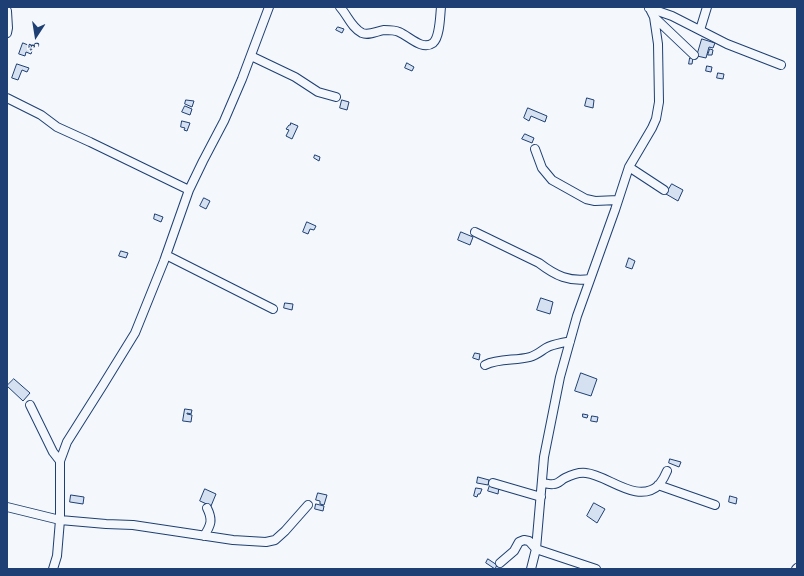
<!DOCTYPE html>
<html>
<head>
<meta charset="utf-8">
<style>
  body { margin:0 }
  #map { position:relative; width:804px; height:576px; overflow:hidden; background:#f4f7fb; font-family:"Fira Sans","Noto Naskh Arabic",sans-serif }
  canvas { display:block }
  .frame { position:absolute; inset:0; border:8px solid #1d3f73; pointer-events:none }
  .north { position:absolute; left:16px; top:16px; width:40px; height:40px; -webkit-text-stroke:3px #f4f7fb; paint-order:stroke; rotate:192deg; font-size:11px; font-weight:700; line-height:16px; text-align:center; color:#1d3f73 }
  .north::after { content:''; display:block; margin:auto; width:14px; height:18px; background:#1d3f73; clip-path:polygon(50% 0,100% 100%,50% 72%,0 100%) }
</style>
</head>
<body>
<div id="map">
<canvas width="804" height="576"></canvas>
<div class="frame"></div>
<div class="north">ش</div>
</div>
<script>
const g = document.querySelector('canvas').getContext('2d');
g.lineJoin = 'round';
function paint(path, color) { g.fillStyle = color; g.fill(path, 'evenodd'); }
function trace(path, color, width, dash) { g.strokeStyle = color; g.lineWidth = width; g.lineCap = dash ? 'butt' : 'round'; g.setLineDash(dash || []); g.stroke(path); }
const building = new Path2D(`
  M338,27l6,2 -2,4 -6,-3z
  M702,39l13,4 -2,5 -4,-1 -3,11 -9,-2z
  M23,43l10,4 -2,7 -5,-2 -1,4 -6,-2z
  M710,49l3,1 -1,5h-4z
  M690,58h3l-1,6h-3z
  M407,63l7,4 -2,4 -7,-3z
  M17,64l12,4 -2,4 -5,-2 -4,10 -6,-2z
  M707,66l5,1 -1,5 -5,-1z
  M718,73l6,1 -1,5 -6,-1z
  M587,98l7,2 -1,8 -8,-2z
  M186,100l8,1 -2,6 -7,-3z
  M342,100l7,2 -2,8 -7,-2z
  M185,106l7,3 -2,6 -8,-3z
  M528,108l19,8 -2,6 -14,-6 -2,5 -5,-3z
  M182,121l8,2 -3,8 -3,-1 1,-2 -4,-1z
  M291,123l7,3 -6,13 -6,-3 3,-6 -3,-1 3,-4h1z
  M525,134l9,4 -2,5 -10,-4z
  M315,155l5,2 -1,4 -5,-3z
  M672,184l11,6 -5,11 -12,-7z
  M204,198l6,3 -4,8 -6,-3z
  M155,214l8,3 -2,5 -7,-3z
  M307,222l9,4 -2,4 -4,-1 -2,5 -5,-2z
  M461,232l12,5 -3,8 -12,-5z
  M121,251l7,2 -2,5 -7,-2z
  M629,258l6,3 -3,8 -6,-2z
  M541,298l12,4 -3,12 -13,-4z
  M285,303l8,1 -1,6 -8,-2z
  M475,353l5,1 -1,6 -6,-2z
  M581,373l16,6 -6,17 -16,-5z
  M14,379l16,14 -7,8 -16,-15z
  M185,409l7,1 -1,4 -4,-1v1l5,1 -1,7 -8,-1z
  M583,414l5,1 -1,3 -4,-1z
  M592,416l6,1 -1,5 -6,-1z
  M670,459l11,3 -2,5 -10,-4z
  M478,477l11,3 -1,5 -11,-2z
  M490,485l9,2 -1,7 -10,-3z
  M476,488l6,1 -2,5h-2l-1,3 -3,-1z
  M205,489l11,5 -5,12 -11,-5z
  M318,493l9,2 -3,10 -4,-1v-3l-4,-1z
  M71,495l13,2 -1,7 -13,-2z
  M730,496l7,2 -1,6 -7,-2z
  M594,503l11,6 -8,14 -10,-7z
  M316,504l8,2 -1,5 -8,-2z
  M488,559l9,6 -2,4 -9,-6z`);
paint(building, '#d5e0f0');
trace(building, '#1d3f73', 1);
const minor = new Path2D(`
  M340,7c8,9 11,20 22,26 7,3 15,-2 22,-3 4,0 11,0 15,2 10,4 23,19 34,11 7,-6 7,-27 8,-36
  M649,8l23,8 55,28 54,21
  M7,11l1,17 -1,5
  M654,17l40,38
  M700,30l7,-23
  M251,56l44,21 23,15 18,5
  M7,98l34,17 16,12 33,15 99,48
  M535,149l7,19 10,12 34,19 9,2 23,-1
  M629,167l35,23
  M475,232l64,31c17,13 30,19 51,16
  M166,255l107,54
  M485,365c14,-7 30,-4 45,-8 7,-2 11,-6 16,-9 7,-4 17,-5 24,-7
  M30,405l23,47 7,9
  M493,483l48,14
  M542,483c4,0 8,2 12,1 4,0 7,-4 11,-6 6,-3 14,-6 21,-5 22,2 51,32 73,12 3,-4 6,-9 8,-14
  M658,485l57,20
  M7,507l53,13 46,4 27,1 100,15 33,2 9,-2 10,-9 23,-26
  M204,536c7,-11 9,-16 3,-28
  M500,563l14,-12 5,-9 5,-2 5,1 7,8 60,20
  M53,569l4,-13 3,-36v-59l7,-19 36,-57 32,-52 29,-72 25,-71 14,-29 21,-40 18,-42 27,-72
  M531,569l5,-20 8,-92 16,-80 17,-61 38,-106 14,-43 23,-39 4,-9 3,-17 -1,-58 -4,-27 -5,-10
  M796,569l1,-1`);
trace(minor, '#1d3f73', 10);
trace(minor, '#f4f7fb', 8);
</script>
</body>
</html>
